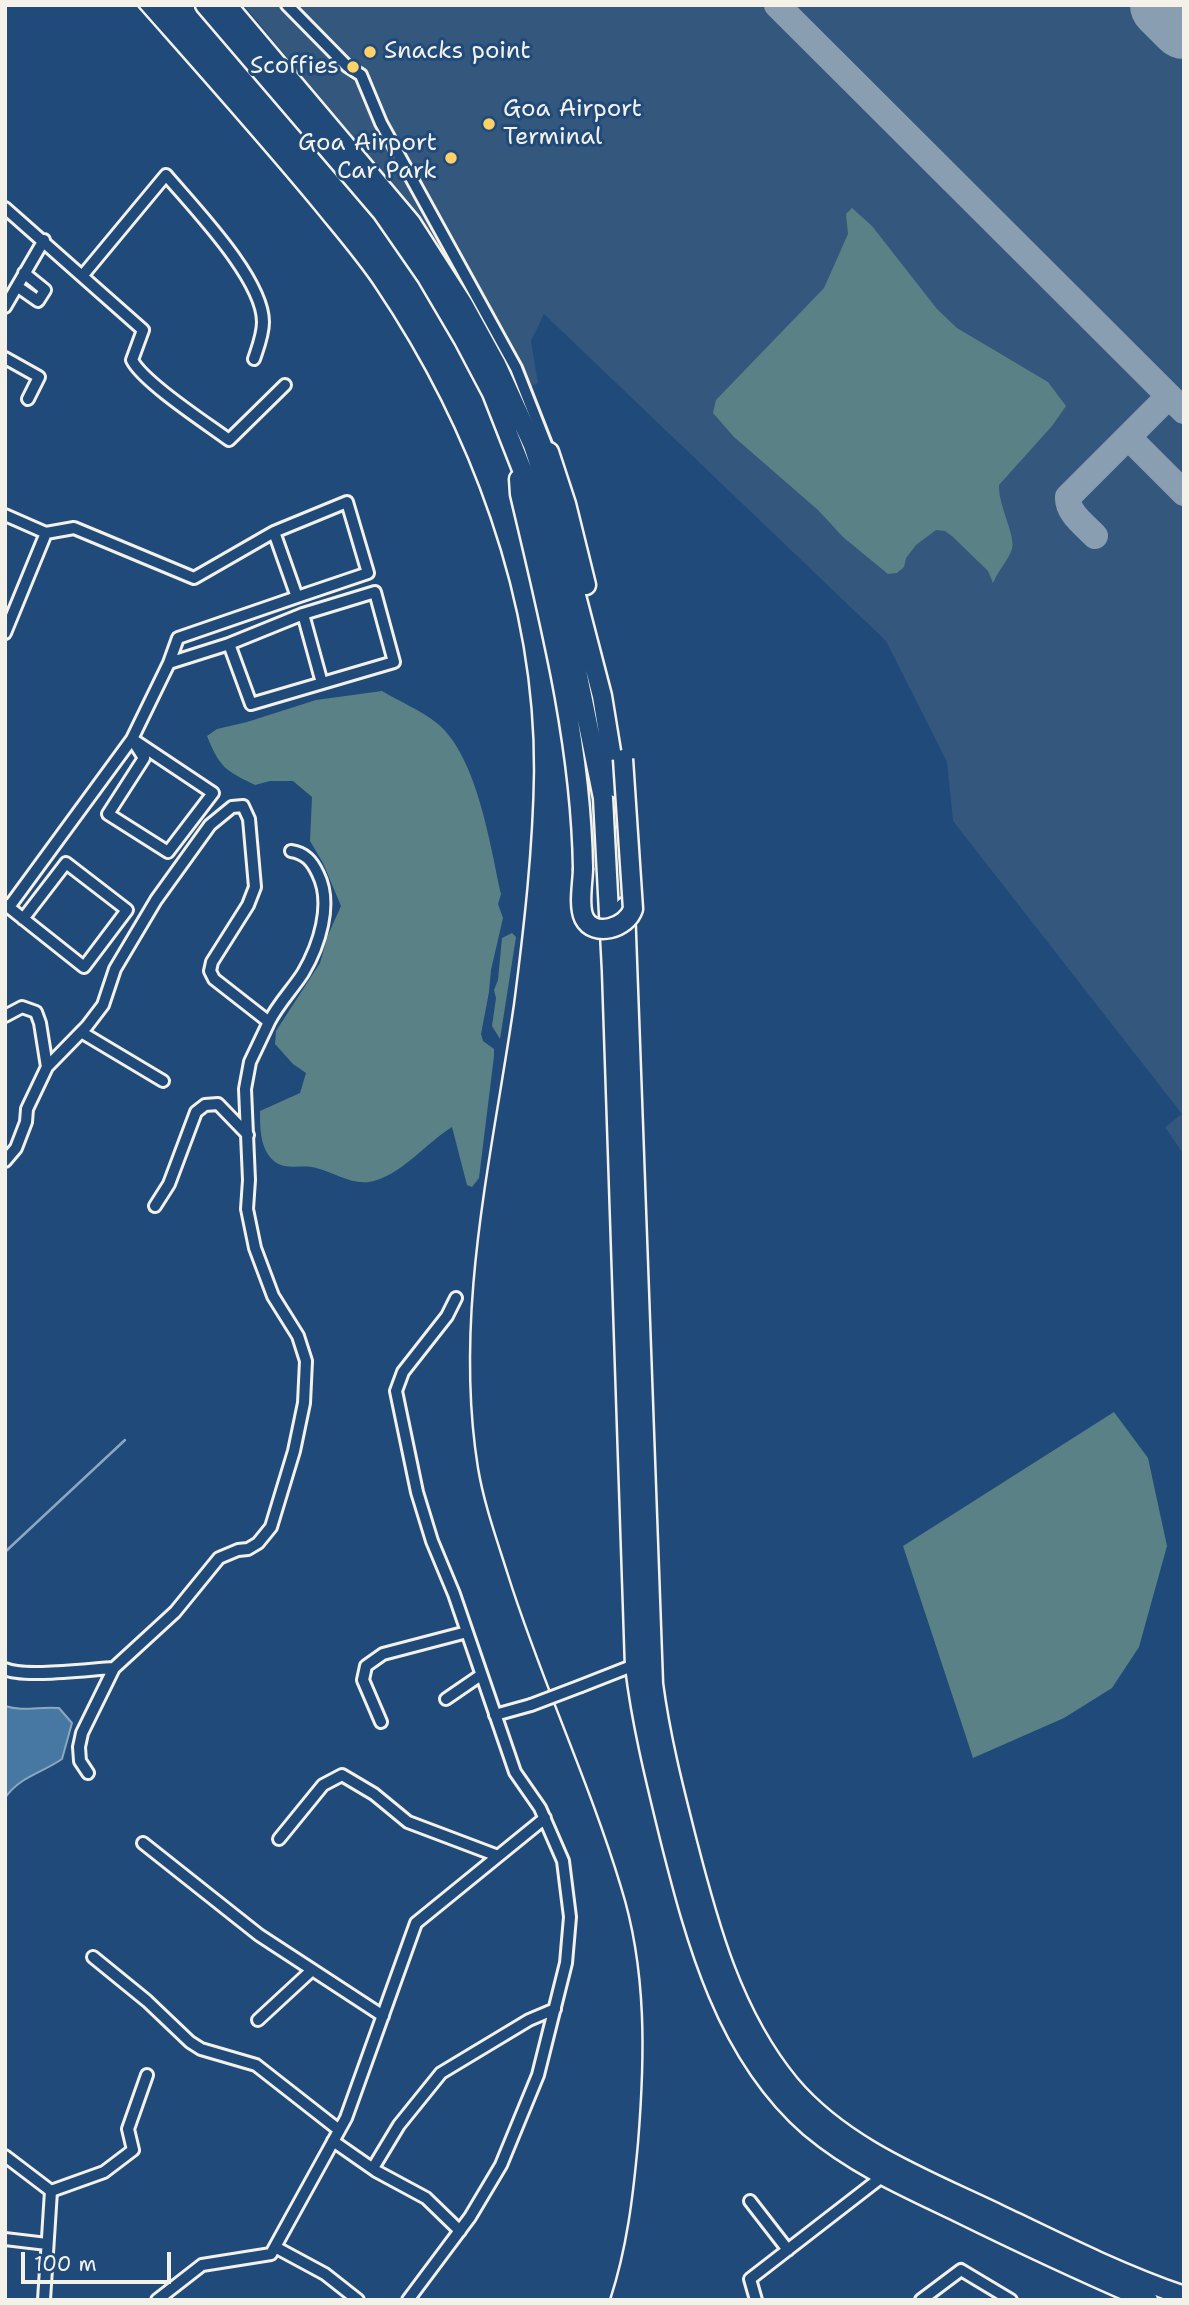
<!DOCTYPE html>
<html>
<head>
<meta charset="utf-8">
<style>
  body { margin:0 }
  #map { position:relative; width:1189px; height:2305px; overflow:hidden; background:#1f4a7a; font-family:"Shantell Sans",sans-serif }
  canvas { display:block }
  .frame { position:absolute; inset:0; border:7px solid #f4f1e8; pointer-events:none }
  .scale { position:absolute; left:21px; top:2252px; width:150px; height:32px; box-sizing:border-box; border:4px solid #f4f1e8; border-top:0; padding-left:9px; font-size:21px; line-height:24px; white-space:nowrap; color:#f4f1e8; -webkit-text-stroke:5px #1f4a7a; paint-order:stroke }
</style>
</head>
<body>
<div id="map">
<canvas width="1189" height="2305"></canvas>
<div class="frame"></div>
<div class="scale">100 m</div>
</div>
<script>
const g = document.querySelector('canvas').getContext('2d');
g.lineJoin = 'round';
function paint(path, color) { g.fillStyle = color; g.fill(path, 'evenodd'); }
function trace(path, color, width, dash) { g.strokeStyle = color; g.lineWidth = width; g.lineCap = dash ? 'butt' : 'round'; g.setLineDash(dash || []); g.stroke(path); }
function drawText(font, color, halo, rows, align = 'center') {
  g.font = font + ' "Shantell Sans",sans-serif'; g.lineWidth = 6; g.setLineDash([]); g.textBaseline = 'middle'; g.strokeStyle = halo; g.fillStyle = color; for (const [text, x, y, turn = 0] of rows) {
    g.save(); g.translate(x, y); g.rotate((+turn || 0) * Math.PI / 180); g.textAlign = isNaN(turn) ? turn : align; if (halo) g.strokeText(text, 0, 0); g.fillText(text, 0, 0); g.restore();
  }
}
paint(new Path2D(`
  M244,5h940v1150l-19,-28 17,-13 -229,-293 -6,-59 -61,-121 -342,-327 -13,27 7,42 -32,15 -107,-199 -101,-128z`), '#34577d');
paint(new Path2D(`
  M852,208l20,18 65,83 20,19 91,54 18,24 -14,20 -53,59c-1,20 17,51 13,64 -3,10 -14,22 -19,34l-5,-12 -35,-34 -8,-6 -9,-1 -20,15 -10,13 -2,9 -7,6 -9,1 -45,-37 -25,-27 -84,-73 -21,-24 3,-13 108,-112 24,-54 -2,-20z
  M382,691c18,11 39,19 56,33 39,33 52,120 63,170l-3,10 5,14 -12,52 -2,22 -8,42 2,7 11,8v7l-15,122 -7,9 -5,-2 -15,-58c-24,15 -49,45 -75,53 -22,8 -40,-7 -61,-12 -13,-4 -31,3 -42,-7 -14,-12 -14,-33 -14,-50l40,-18 6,-20 -13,-9 -18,-20 1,-13 44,-68 8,-28 13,-29 -18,-43 -13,-22 2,-44 -19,-16h-23l-15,4c-30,-15 -35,-17 -48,-49l10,-7 30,-7 69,-22z
  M512,933l4,4 -16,102 -8,-13 4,-28 -2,-8 4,-10 4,-42z
  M1114,1412l34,46 19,88 -28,101 -27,41 -48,30 -91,40 -70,-212z`), '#5a8186');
const water = new Path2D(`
  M5,1706c19,6 35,0 54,2l13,15 -10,36c-20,14 -43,18 -57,39z`);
paint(water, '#4678a3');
trace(water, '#8ca8bf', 2);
trace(new Path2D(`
  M5,1552l120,-112`), '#8ca8bf', 2.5);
trace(new Path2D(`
  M777,5l407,406
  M1128,437l56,56
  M1095,536c-10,-11 -28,-23 -27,-39l101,-101`), '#8a9eb1', 26);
trace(new Path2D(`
  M1164,5l20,20`), '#8a9eb1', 68);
const minor = new Path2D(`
  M287,5l60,61 14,9 20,48 135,245 33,84
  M5,208l138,122 -11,30c11,22 74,63 97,80l56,-55
  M83,275l83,-100c28,33 97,104 97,147 0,13 -5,25 -9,37
  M18,287l20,14 7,-11 -21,-17
  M5,307l39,-67
  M5,358l34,19 -11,22
  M5,515l41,18 28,-5 120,50 80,-46 23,65 -119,41 -9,25 -37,76 -123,168
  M274,532l73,-30 21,71 -71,24
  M303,614l19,69
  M5,633l41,-100
  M169,663l60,-19 22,60 143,-42 -19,-70 -72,22 -74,30
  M132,739l81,54 -45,59 -60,-38 36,-56z
  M6,905l78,62 43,-57 -61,-47 -43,56
  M5,1016l17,-9 14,5 4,11 7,44
  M269,1022c9,-18 23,-32 34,-49 16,-27 30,-69 15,-99 -6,-13 -13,-21 -27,-23
  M81,1032l82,49
  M5,1161l11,-13 10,-26 1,-13 20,-42 40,-41 16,-21 12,-36 41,-69 54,-75 22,-18 11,-1 6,13 6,68 -7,18 -36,57 -2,9 4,8 55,43 -19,40 -5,27 4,91 -2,29 8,39 18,48 25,40 8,25 -2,42 -10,48 -23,76 -13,16 -10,6 -10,1 -19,8 -44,54 -61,56 -32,65 -3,14 1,14 8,12
  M155,1206l14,-22 27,-72 9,-7 13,-1 30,31
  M5,1669c18,9 86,0 109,-1
  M581,1686l56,-22
  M446,1699l35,-24
  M495,1715l36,-10
  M381,1722l-18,-42 3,-14 17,-12 84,-22
  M279,1839l44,-54 19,-10 32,19 34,28 90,34
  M143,1843l116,92 124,81
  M93,1957l54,44 43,41 11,7 55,16 83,65
  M258,2020l53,-49
  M333,2141l43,30 50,27 34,33
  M5,2156l46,35 53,-19 29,-22 -5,-21 19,-54
  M373,2168l26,-43 42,-52 88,-53 26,-11
  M750,2201l38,49
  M5,2239l42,5
  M275,2247l50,27 33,26
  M44,2300l7,-109
  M157,2300l45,-35 69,-11 75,-136 70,-195 129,-105
  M408,2300l62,-83 31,-52 37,-90 28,-112 4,-46 -7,-56 -23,-53 -25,-36 -61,-178 -22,-53 -15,-49 -21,-101 7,-19 44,-56 9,-18
  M756,2300l-6,-21 133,-103
  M921,2300l40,-30 50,30`);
const highway = new Path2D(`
  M205,5l177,207 45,65 37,63 28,53 40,102 35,127 36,176 9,173 23,695c7,58 21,114 35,171 26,103 56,217 140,290 44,37 95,60 146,84 63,31 127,61 192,89
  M227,5l184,218 52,81 33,60 37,81 20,62 49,189 15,92
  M549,452l17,52 20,81
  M519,479l1,15c29,123 61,247 63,374
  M625,907l28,777c7,53 20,104 33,155 22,86 46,176 104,246 54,64 137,95 210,130 60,29 120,59 184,81`);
trace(minor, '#f4f1e8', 16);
trace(highway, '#f4f1e8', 23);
trace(minor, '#1f4a7a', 10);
trace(highway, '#1f4a7a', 18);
trace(new Path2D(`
  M137,5c60,68 120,135 177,204 21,26 43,51 61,78 95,141 160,313 159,484 -1,78 -10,156 -20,233 -22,153 -61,309 -36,464 6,36 19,72 30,107 33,105 81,206 113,312 26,83 24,170 17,256 -5,54 -11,105 -28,157`), '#f4f1e8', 2.5);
const minorBridge = new Path2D(`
  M531,1705l50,-19`);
const highwayBridge = new Path2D(`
  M583,868c0,14 -5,37 1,50 10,20 43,10 49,-9l-10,-150`);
trace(minorBridge, '#f4f1e8', 16, []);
trace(highwayBridge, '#f4f1e8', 23, []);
trace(minorBridge, '#1f4a7a', 10);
trace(highwayBridge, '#1f4a7a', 18);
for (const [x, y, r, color] of [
  [370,52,7,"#ffd166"],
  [353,67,7,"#ffd166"],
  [489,124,7,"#ffd166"],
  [451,158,7,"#ffd166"]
]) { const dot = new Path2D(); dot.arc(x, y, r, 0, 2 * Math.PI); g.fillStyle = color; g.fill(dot); trace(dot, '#1f4a7a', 2.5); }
drawText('24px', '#f4f1e8', '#1f4a7a', [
  ["Snacks point",384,52],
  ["Scoffies",339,67,"right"],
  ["Goa Airport",503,110],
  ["Terminal",503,138],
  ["Goa Airport",437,144,"right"],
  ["Car Park",437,172,"right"]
], 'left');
</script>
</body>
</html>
